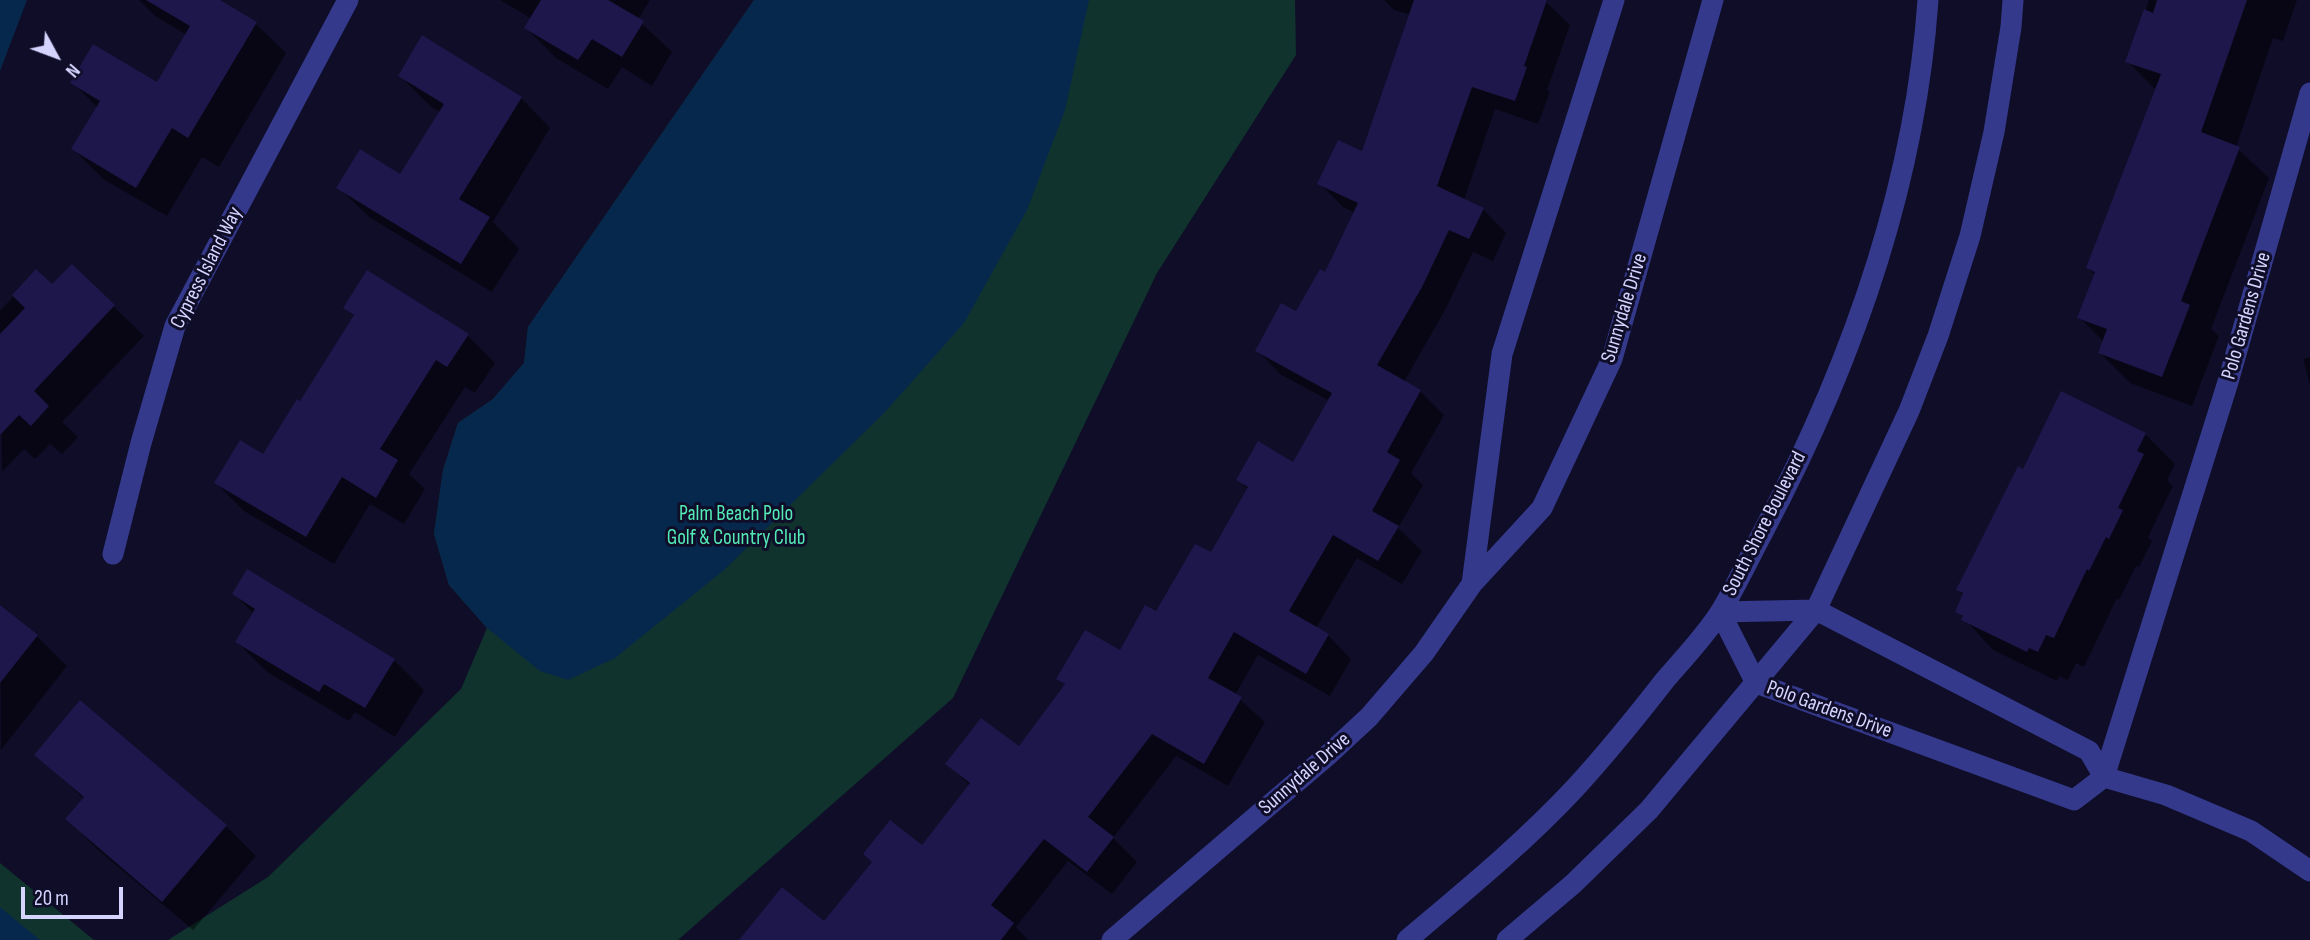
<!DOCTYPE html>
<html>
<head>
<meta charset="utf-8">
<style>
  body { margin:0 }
  #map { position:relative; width:2310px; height:940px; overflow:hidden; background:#0f0d28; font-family:"Sofia Sans Condensed",sans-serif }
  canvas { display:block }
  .north { position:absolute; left:21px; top:21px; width:70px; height:70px; -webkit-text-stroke:5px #0f0d28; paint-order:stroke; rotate:131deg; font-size:19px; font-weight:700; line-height:28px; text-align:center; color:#d5d4ff }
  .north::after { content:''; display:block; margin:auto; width:24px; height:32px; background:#d5d4ff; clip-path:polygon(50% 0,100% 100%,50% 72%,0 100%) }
  .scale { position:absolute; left:21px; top:887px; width:102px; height:32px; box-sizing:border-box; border:4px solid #d5d4ff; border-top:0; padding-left:9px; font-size:21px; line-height:24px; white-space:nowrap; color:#d5d4ff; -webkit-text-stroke:5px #0f0d28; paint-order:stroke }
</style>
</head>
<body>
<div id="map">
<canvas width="2310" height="940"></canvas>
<div class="north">N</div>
<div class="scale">20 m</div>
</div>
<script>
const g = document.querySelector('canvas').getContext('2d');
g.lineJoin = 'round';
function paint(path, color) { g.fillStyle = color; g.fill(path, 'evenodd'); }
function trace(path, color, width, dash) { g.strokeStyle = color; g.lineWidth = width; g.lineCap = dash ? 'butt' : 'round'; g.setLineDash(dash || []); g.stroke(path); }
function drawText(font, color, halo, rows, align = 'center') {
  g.font = font + ' "Sofia Sans Condensed",sans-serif'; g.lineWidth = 6; g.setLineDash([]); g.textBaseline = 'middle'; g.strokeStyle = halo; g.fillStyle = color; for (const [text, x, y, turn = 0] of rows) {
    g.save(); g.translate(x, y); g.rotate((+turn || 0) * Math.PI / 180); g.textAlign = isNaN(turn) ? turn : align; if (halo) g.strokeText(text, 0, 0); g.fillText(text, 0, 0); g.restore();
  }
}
paint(new Path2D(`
  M754,0h541l1,55 -139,218 -204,425 -275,242h-510l100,-63 193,-188 26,-61 -38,-43 -15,-51 9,-64 15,-47 35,-24 31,-36 4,-36z
  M0,863l94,77h-94z`), '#10332e');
paint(new Path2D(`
  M0,0h27l-27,71z
  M754,0h335l-24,110 -38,100 -63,113 -79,89 -161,158 -109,88 -47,22 -28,-9 -53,-43 -38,-43 -15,-51 9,-64 15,-47 35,-24 31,-36 4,-36z
  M0,907l40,33h-40z`), '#07284d');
paint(new Path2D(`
  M139,0h77l40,24 30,29 -67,114 -17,-10 -35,59 -64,-37 -30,-30 25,-41 -26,-26 86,2 29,-49 -32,-19z
  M500,0h150l-12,20 34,32 -20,34 -30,-19 -14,22 -52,-31 -30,-30 6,-9z
  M1384,0h160l26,25 -23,65 3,2 -12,32 -43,-15 -31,91 19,9 23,24 -13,28 -20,-9 -28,58 -41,72 16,9 24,24 -33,58 12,12 -25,43 24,23 -20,33 -45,-26 -41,70 12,7 23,24 -21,37 -72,-41 -23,40 30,27 -37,64 -52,-30 -63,82 24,24 -25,32 -44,-33 -52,66 12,13h-274l70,-16 98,-77 48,-61 -22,-22 71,-15 47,-63 -8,-7 62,-26 91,-98 37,-65 -10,-11 56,-15 36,-63 -50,-27 -23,-24 40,-37 29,-38 29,-62 -12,-6 -24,-24 44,-30 48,-138 -17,-5z
  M2149,0h148l-14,41 -10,-3 -37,109 33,31 -58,151 8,7 -27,70 -62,-23 -30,-30 4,-11 -25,-25 16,-42 -7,-7 69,-177 -30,-30z
  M400,76l121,22 29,30 -57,94 26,27 -27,43 -123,-75 -30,-29 62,-12 39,-64 -10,-6z
  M72,266l72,70 -82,86 16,15 -16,17 -12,-10 -15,15 -11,-10 -22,23 -2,-161 36,-39 16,15z
  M345,308l122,27 28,28 -20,30 -10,-6 -56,87 16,15 -21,35 -34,-20 -36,60 -90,-53 -28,-28 48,-26 37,-54 54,-86z
  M2310,357v28l-7,-26z
  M2145,434l30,30 -8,16 6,6 -25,51 4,4 -13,26 -3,-1 -17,34 -2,-2 -33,69 -8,-4 -8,17 -9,-4 -2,5 -64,-31 -36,-39 7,-15 -6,-6 66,-119z
  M234,594l160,66 30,30 -29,47 -40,-25 -6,9 -82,-49 -30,-30 17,-28z
  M0,619l37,17 30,30 -66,84z
  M37,755l189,71 30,30 -63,74 -96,-81 -30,-30 17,-20z`), '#0007');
paint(new Path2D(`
  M146,0h74l37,22 -69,116 -16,-10 -36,60 -65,-39 29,-48 -30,-18 23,-39 64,38 33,-56z
  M541,0h67l36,21 -22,36 -30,-18 -14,21 -54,-32z
  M1414,0h133l-23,66 3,1 -12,34 -43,-14 -35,99 47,22 -15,31 -20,-9 -27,57 -45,78 44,25 -34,62 13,8 -28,51 27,15 -21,35 -45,-26 -44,76 40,23 -23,40 -72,-42 -26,46 34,19 -38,67 -52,-30 -64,83 26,20 -27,35 -43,-33 -53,66 23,18 -13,17h-262l43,-53 42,34 48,-59 -9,-8 27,-34 32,25 48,-62 -25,-19 36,-46 38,28 46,-62 -9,-5 29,-49 35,20 25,-45 11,6 39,-67 16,8 37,-65 -12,-7 22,-39 35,21 39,-69 -77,-42 26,-48 15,8 24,-42 5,3 33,-69 -41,-19 21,-44 24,11z
  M2157,0h90l-46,132 39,15 -59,154 9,4 -28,72 -64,-24 9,-24 -30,-11 18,-46 -9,-4 75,-194 -36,-12 19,-53 9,4z
  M422,35l100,62 -63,102 31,18 -29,47 -125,-76 24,-39 40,25 44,-70 -46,-28z
  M72,264l43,41 -81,86 15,15 -18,20 -12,-11 -19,20v-101l25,-26 -13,-13 24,-26 16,15z
  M367,270l102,64 -22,33 -11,-7 -56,89 18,11 -22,38 -34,-21 -36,60 -92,-54 26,-43 23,14 34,-55 3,2 54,-86 -11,-7z
  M2061,391l85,42 -9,18 7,3 -26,54 5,2 -14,29 -3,-2 -17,34 -2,-2 -33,69 -8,-3 -8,17 -9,-4 -2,4 -66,-32 2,-4 -8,-4 8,-19 -7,-3 62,-124 5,3z
  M247,569l148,90 -30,49 -41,-24 -5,8 -84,-50 20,-33 -23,-15z
  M0,605l38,30 -38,48z
  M80,700l147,125 -65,77 -97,-83 19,-22 -50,-42z`), '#1d174b');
trace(new Path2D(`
  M2310,93l-82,289 -124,395 62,18 85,36 59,40
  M113,554l28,-111 34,-117 173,-326
  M1472,584l30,-230 112,-354
  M1816,610l273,141 15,26 -30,23 -318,-117 -36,-71z
  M1112,940l216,-185 41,-38 55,-64 48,-69 70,-76 70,-149 101,-359
  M1407,940c58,-49 117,-97 169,-153 31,-34 61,-71 89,-107 19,-22 41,-45 56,-69 15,-25 28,-53 42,-79 87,-164 152,-345 165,-532
  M1507,940l66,-56 76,-74 167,-200 93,-199 29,-75 32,-100 24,-104 17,-105 2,-27`), '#34398b', 21);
drawText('21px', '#d5d4ff', '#0f0d28', [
  ["Cypress Island Way",207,268,-63],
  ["Sunnydale Drive",1625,308,-73],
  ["Polo Gardens Drive",2247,316,-74],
  ["South Shore Boulevard",1765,524,-63],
  ["Polo Gardens Drive",1829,710,20],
  ["Sunnydale Drive",1305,774,-41]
]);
drawText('21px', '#54ebb6', '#0f0d28', [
  ["Palm Beach Polo",736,515],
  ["Golf & Country Club",736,539]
]);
</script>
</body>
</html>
